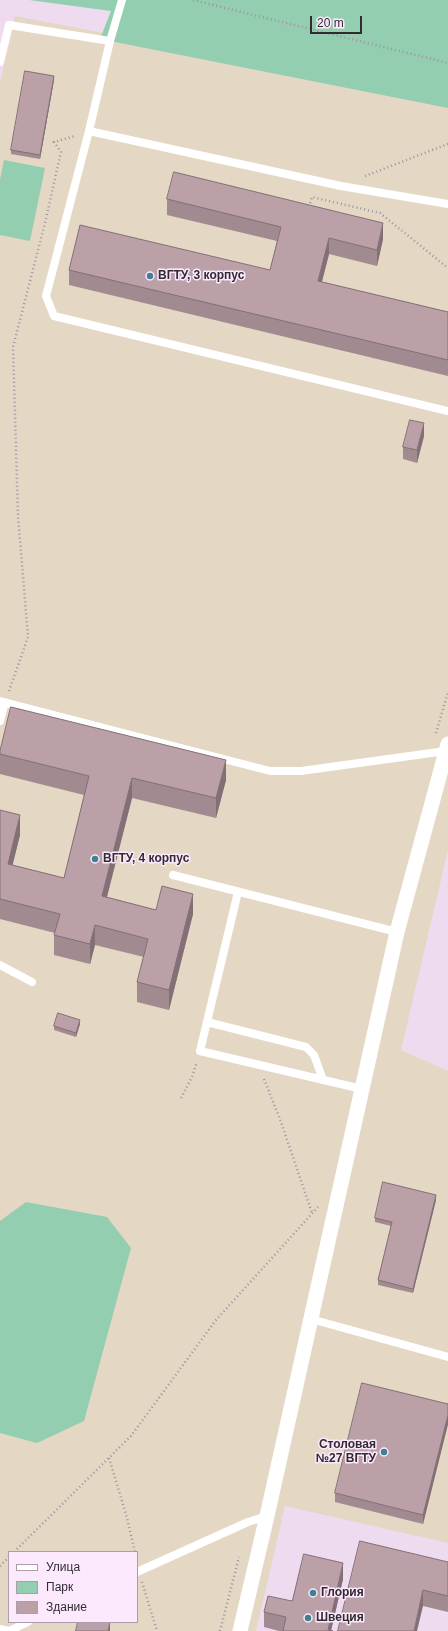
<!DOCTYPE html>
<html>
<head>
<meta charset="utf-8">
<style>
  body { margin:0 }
  #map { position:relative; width:448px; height:1631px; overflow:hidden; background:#efdbef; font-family:Arial,sans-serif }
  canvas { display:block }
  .legend { position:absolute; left:8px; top:1551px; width:130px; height:72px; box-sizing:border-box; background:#fde9fd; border:1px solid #ab9dab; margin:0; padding:5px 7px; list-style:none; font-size:12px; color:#312a31 }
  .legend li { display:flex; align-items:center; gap:8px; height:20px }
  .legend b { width:20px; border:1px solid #ab9dab }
  .scale { position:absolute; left:310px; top:16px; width:52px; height:18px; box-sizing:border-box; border:2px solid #312a31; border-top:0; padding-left:5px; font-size:12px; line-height:14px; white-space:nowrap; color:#312a31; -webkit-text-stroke:3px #fde9fd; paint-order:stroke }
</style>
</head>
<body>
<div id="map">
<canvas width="448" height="1631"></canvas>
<ul class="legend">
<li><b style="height:5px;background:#fff"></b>Улица</li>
<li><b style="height:11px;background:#92ceaf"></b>Парк</li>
<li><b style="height:11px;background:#bba0a8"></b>Здание</li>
</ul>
<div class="scale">20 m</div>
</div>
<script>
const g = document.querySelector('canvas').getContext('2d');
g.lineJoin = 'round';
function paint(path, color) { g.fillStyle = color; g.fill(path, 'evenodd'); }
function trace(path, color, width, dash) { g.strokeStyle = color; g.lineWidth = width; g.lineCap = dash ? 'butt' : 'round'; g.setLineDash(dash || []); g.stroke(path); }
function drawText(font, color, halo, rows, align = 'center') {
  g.font = font + ' Arial,sans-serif'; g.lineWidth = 3; g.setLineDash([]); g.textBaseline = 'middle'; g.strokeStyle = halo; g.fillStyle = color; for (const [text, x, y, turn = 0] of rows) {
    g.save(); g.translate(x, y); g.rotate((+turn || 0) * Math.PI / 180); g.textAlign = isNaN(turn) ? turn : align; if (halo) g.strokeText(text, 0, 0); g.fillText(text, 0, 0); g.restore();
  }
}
paint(new Path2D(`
  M15,16l433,83v751l-47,200 47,21v472l-163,-37 -29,125h-256v-1549zM9,1552h128v70h-128z`), '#e4d7c3');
paint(new Path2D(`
  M29,0h419v108l-348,-69 11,-28z
  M4,160l41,8 -15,73 -30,-6v-55z
  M26,1202l81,15 24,31 -47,173 -47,22 -37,-10v-212z`), '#92ceaf');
trace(new Path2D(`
  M193,0l255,63
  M365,176l83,-32
  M309,207l3,-10 68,16 68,55
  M9,691l19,-54 -10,-121 -5,-169 32,-124 16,-71 -7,-10 21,-6
  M436,733l12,-41
  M264,1079l17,43 31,91
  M181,1098l11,-21 5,-15
  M109,1458l17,56 9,38
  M14,1552l117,-116 85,-116 102,-113
  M0,1566l9,-9
  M142,1582l15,49
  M220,1631l19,-74`), '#a192a1', 2.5, [1, 3]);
trace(new Path2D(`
  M122,0l-12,41 -21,90 -43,165 8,20 394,95
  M0,62l9,-37 101,16
  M89,131l252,55 107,18
  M0,701l270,70h31l145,-20
  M0,721l5,-19
  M173,875l224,57
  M238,892l-38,159 162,38
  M0,965l32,17
  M207,1022l99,25 8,8 9,25
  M311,1319l137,38
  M137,1572l111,-50 19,-6
  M0,1629l9,2 19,-9`), '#fff', 8);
trace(new Path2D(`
  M240,1631l27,-115 130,-584 51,-188`), '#fff', 15);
paint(new Path2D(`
  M54,80l-14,79 -29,-5v-4z
  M167,199l216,40 -6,27 -48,-12 -7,28 126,30v64l-379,-91v-15h201l7,-29 -110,-26z
  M424,436l-7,27 -14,-4v-12z
  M0,751l226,29 -10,38 -84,-20 -25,99 49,13 37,4 -24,96 -32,-8v-20l7,-25 -49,-12 -5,19 -36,-9v-20l1,-2 -55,-14v-109l20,25 -8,30 52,13 20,-83 -84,-21z
  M80,1024l-4,13 -22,-7v-4z
  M436,1200l-23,93 -35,-8v-5l13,-54 -16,-4v-4z
  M448,1404v20l-25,100 -88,-22v-9z
  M448,1562v50l-25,-6 -85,25z
  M343,1579l-12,51 2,1h-54l-15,-4v-15l28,-11z`), '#a18a90');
paint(new Path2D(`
  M54,76v4l-14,79v-4z
  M383,223v16l-6,27v-16z
  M329,238v16l-11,42v-15z
  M424,423v13l-7,27v-13z
  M226,760v20l-10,38v-20z
  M132,778v20l-30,118v-20z
  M20,815v20l-12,49v-20z
  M193,894v20l-24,96v-20z
  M95,925v20l-5,19v-20z
  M80,1020v4l-4,13v-4z
  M436,1195v5l-23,93v-4z
  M448,1415v9l-25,100v-9z
  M343,1563v16l-12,52h-3z
  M423,1590v16l-6,25h-3z
  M110,1622v9h-2z`), '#837076');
const building = new Path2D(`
  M25,71l29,5 -14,79 -29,-5z
  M174,172l209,51 -6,27 -48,-12 -11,43 130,31v48l-379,-90 11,-45 190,45 11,-43 -114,-28z
  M410,420l14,3 -7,27 -14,-3z
  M11,707l215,53 -10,38 -84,-20 -30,118 54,14 6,-24 31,8 -24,96 -32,-8 11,-43 -53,-14 -5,19 -36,-9 6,-21 -60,-15v-89l20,5 -12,49 56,14 25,-102 -89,-22v-3z
  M58,1013l22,7 -4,13 -22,-7z
  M383,1182l53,13 -23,94 -35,-9 14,-58 -17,-4z
  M362,1383l86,21v11l-25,100 -88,-22z
  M360,1541l88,21v34l-25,-6 -9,41h-76z
  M304,1554l39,9 -15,67 5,1h-50l3,-14 -22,-5 4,-16 24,5z
  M78,1622h32l-2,9h-32z`);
paint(building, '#bba0a8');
trace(building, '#837076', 1);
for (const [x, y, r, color] of [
  [150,276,4,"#407f94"],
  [95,859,4,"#407f94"],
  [384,1452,4,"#407f94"],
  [313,1593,4,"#407f94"],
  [308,1618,4,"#407f94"]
]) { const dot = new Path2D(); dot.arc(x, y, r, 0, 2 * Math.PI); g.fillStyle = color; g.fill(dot); trace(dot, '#fde9fd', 1.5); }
drawText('bold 12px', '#312a31', '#fde9fd', [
  ["ВГТУ, 3 корпус",158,276],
  ["ВГТУ, 4 корпус",103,859],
  ["Столовая",376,1445,"right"],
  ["№27 ВГТУ",376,1459,"right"],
  ["Глория",321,1593],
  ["Швеция",316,1618]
], 'left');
</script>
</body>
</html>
